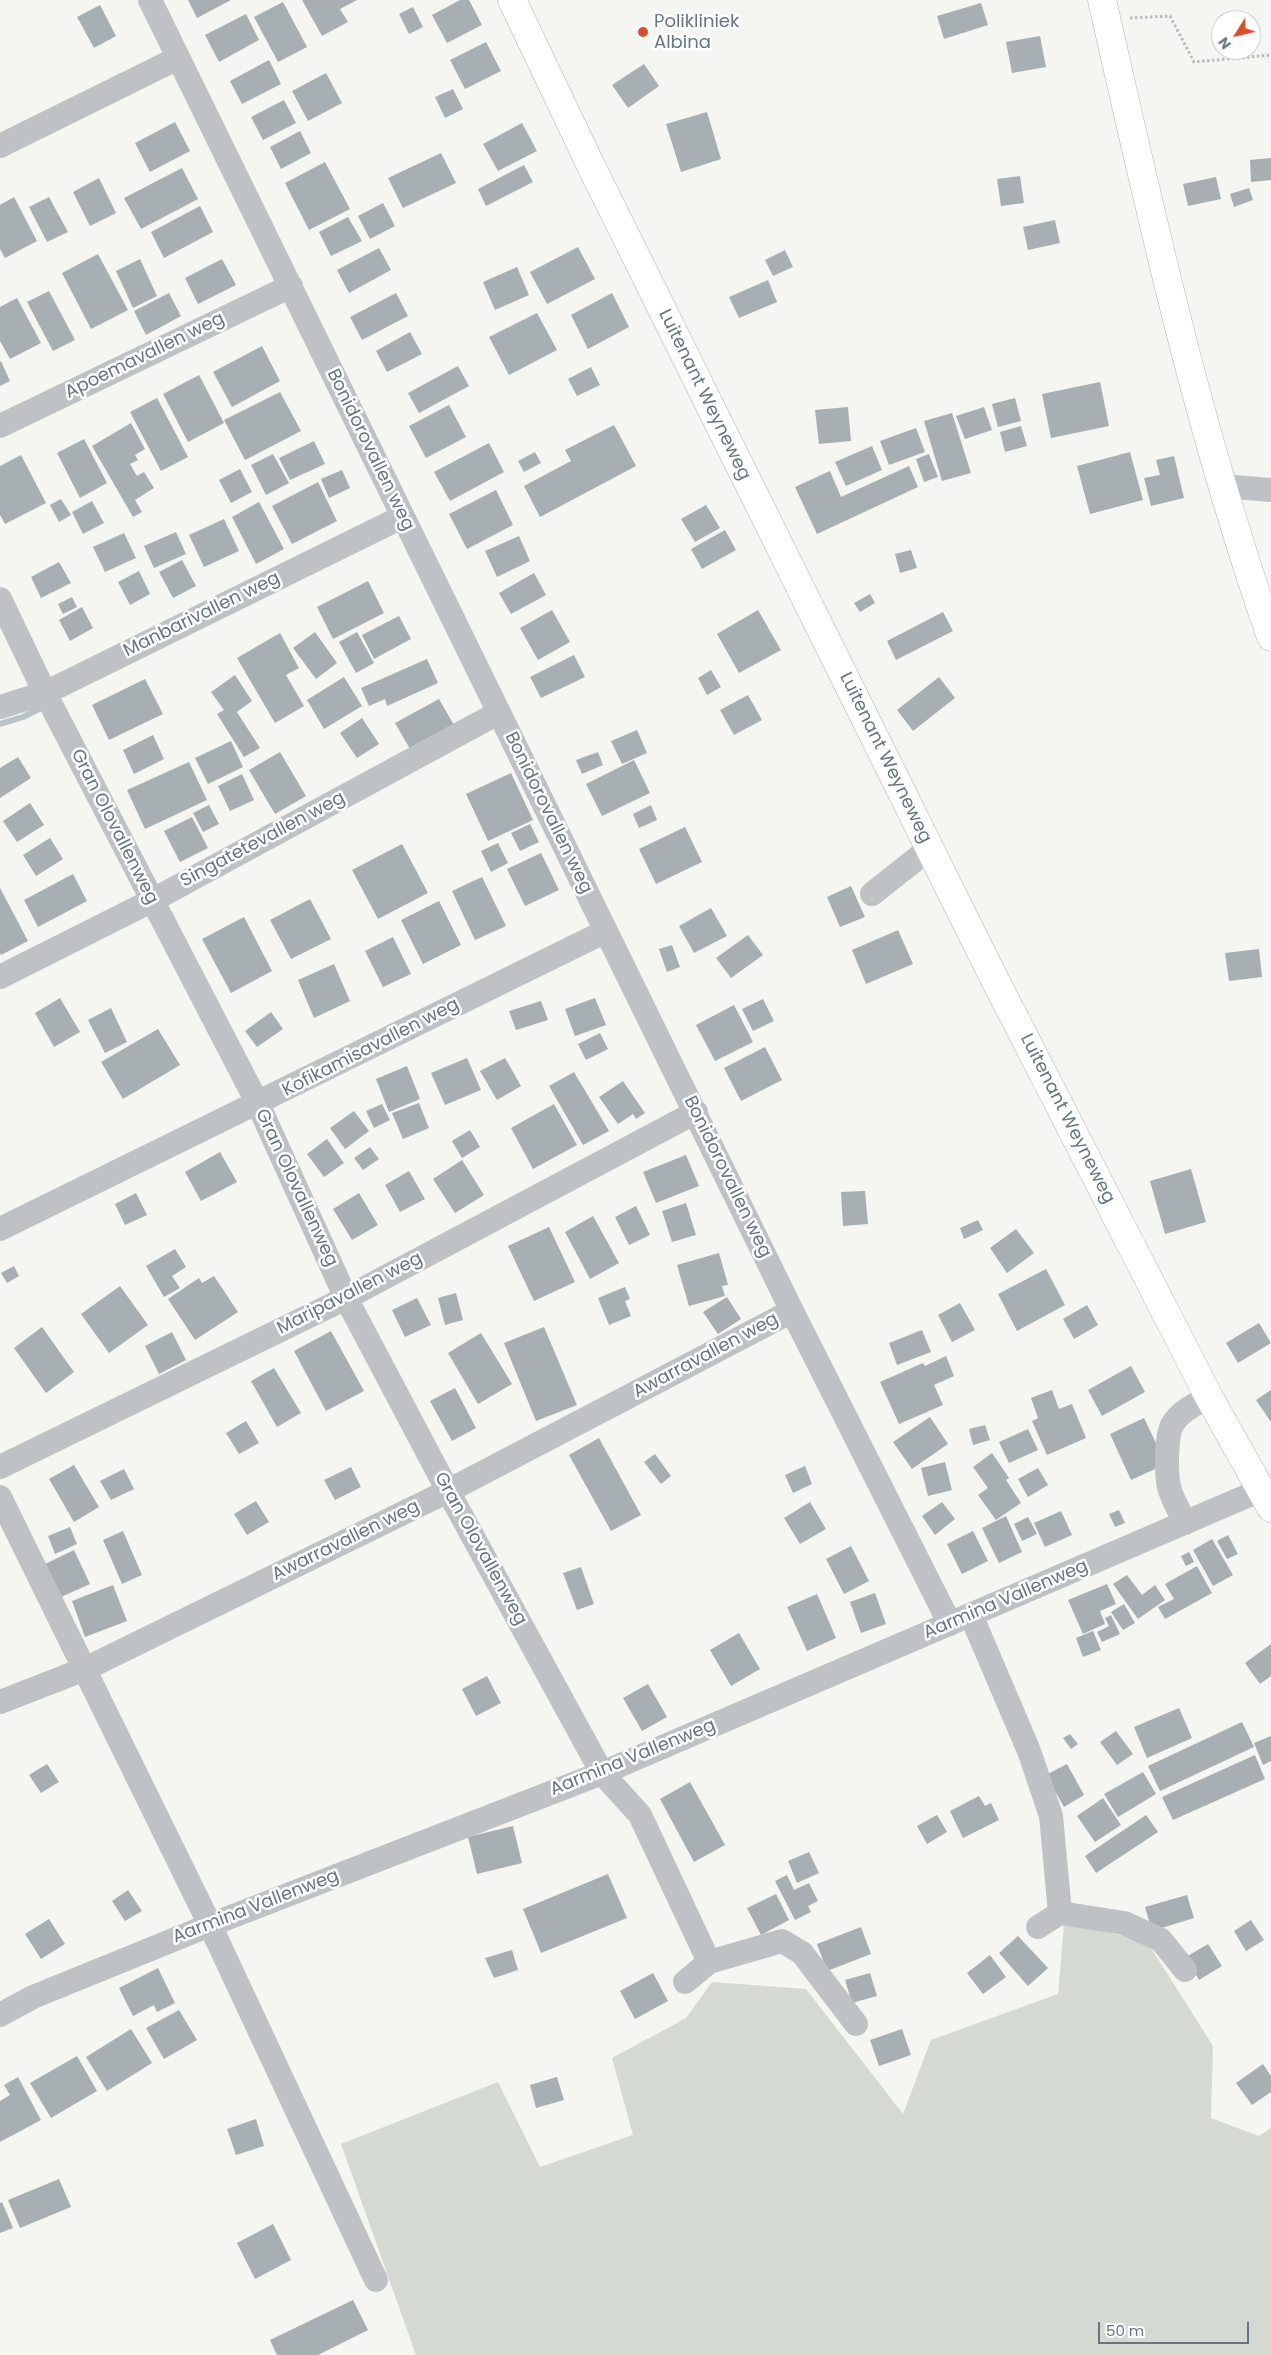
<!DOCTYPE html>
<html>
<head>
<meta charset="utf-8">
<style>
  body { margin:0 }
  #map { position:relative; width:1271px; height:2355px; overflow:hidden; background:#f5f5f1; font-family:Poppins,sans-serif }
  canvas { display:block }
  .north { position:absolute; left:1211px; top:10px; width:50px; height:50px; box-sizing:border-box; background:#fff; border:1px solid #c1c8cd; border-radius:50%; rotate:234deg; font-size:14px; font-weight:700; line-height:20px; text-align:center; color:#657681 }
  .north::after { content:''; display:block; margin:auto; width:18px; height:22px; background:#db4e2b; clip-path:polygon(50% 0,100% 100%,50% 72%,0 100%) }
  .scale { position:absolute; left:1098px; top:2322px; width:151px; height:22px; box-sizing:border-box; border:2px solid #657681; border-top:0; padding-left:6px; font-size:15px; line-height:18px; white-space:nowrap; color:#657681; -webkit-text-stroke:4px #fff; paint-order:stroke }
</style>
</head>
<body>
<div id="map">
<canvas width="1271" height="2355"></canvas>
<div class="north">N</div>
<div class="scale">50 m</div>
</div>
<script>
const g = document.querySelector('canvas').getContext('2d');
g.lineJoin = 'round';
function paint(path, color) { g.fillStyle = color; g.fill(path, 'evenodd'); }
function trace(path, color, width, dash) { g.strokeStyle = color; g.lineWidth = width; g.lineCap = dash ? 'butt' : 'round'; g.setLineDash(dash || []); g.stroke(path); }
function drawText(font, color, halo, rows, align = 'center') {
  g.font = font + ' Poppins,sans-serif'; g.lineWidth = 5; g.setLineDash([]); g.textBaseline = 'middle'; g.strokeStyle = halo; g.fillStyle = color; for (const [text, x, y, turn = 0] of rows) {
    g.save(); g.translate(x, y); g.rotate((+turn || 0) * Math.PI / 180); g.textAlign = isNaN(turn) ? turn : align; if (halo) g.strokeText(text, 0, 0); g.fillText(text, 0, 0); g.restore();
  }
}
paint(new Path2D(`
  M1064,1924l82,16 67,106 -2,72 48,18 12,-8v227h-855l-75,-211 157,-62 42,85 93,-32 -21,-77 74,-40 26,-36 94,7 97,125 28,-74 127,-46z`), '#d4dad1');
trace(new Path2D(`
  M0,724l23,-7 24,-12`), '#b7c3c7', 6);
paint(new Path2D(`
  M188,0h43l-34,18z
  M302,0h55l-17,9 8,13 -26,14z
  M460,0h9l13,25 -35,18 -15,-28z
  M283,2l24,45 -29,15 -24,-45z
  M981,3l7,22 -44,14 -7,-23z
  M100,5l16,31 -22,12 -17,-31z
  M413,7l10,20 -14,7 -10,-20z
  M246,14l13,26 -40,22 -14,-27z
  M1040,36l6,31 -34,6 -6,-31z
  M486,42l15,29 -36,18 -15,-29z
  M269,60l12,24 -39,20 -12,-23z
  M644,64l15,22 -31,22 -16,-23z
  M326,73l16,30 -34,18 -16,-30z
  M453,89l10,20 -18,9 -10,-21z
  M284,100l12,23 -33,17 -12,-23z
  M707,112l14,47 -40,13 -15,-48z
  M175,122l15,29 -40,21 -15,-29z
  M522,123l15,28 -39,20 -15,-27z
  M300,131l11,22 -30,16 -11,-22z
  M441,153l15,30 -53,25 -15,-30z
  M1271,158v22l-20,2 -1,-22z
  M325,162l25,47 -41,21 -24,-47z
  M524,165l9,17 -47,24 -8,-17z
  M182,168l16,31 -57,30 -17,-31z
  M1020,176l4,27 -23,3 -4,-27z
  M1216,177l5,22 -33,7 -5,-22z
  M99,178l17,35 -26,13 -17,-34z
  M1249,188l4,12 -19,7 -4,-13z
  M14,197l23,44 -32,17 -5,-9v-44z
  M49,197l19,35 -21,10 -18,-35z
  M383,203l12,23 -25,13 -12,-23z
  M200,206l13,26 -49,26 -13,-26z
  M348,217l14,24 -31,15 -12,-24z
  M1055,220l5,23 -32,7 -5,-23z
  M578,247l17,32 -48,25 -17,-32z
  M379,248l12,22 -42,23 -12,-23z
  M785,250l8,17 -20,9 -8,-16z
  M98,254l30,56 -37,19 -29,-56z
  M140,259l17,37 -24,12 -17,-37z
  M222,259l14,26 -38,19 -13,-26z
  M517,267l12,28 -34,15 -12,-28z
  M768,280l9,22 -38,16 -10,-21z
  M49,291l26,49 -22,11 -26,-49z
  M169,293l12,23 -35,19 -12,-24z
  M396,293l12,23 -46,24 -12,-23z
  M612,293l17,34 -41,22 -17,-34z
  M17,298l24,45 -31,16 -10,-18v-34z
  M537,313l20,37 -48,25 -20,-38z
  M410,332l12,22 -35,18 -11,-21z
  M262,346l18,35 -48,26 -19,-35z
  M1,361l9,20 -10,5v-24z
  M458,366l11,20 -50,27 -11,-20z
  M591,367l9,18 -23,11 -9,-17z
  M199,375l25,48 -36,19 -25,-48z
  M1100,382l9,44 -58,12 -9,-44z
  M280,392l21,39 -56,29 -21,-40z
  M157,398l31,59 -27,14 -31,-59z
  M1015,398l6,23 -23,6 -6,-23z
  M449,405l17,32 -40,21 -17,-32z
  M848,407l3,34 -32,3 -4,-34z
  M984,407l8,23 -27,9 -9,-23z
  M952,413l19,60 -29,8 -18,-60z
  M131,423l14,26 -10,6 3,5 -8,4 7,12 7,-4 10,16 -19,12 7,12 -9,5 -41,-71z
  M614,425l22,41 -96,51 -16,-31 47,-25 -6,-11z
  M1021,426l6,20 -22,6 -5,-20z
  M916,428l9,24 -36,13 -9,-24z
  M84,439l23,44 -27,15 -23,-45z
  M314,441l11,23 -35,16 -11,-22z
  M489,443l15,29 -54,29 -16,-29z
  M872,446l10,24 -36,16 -11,-24z
  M535,452l6,11 -17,9 -6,-11z
  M1130,452l13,48 -53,14 -13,-48z
  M273,454l16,29 -23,12 -15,-30z
  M929,454l9,23 -14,5 -8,-23z
  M21,455l25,48 -41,21 -5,-9v-49z
  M1174,456l10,42 -33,8 -7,-28 16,-3 -4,-15z
  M909,466l9,21 -101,47 -22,-47 35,-16 11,26z
  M240,469l12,23 -21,11 -12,-23z
  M342,470l8,18 -21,10 -8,-19z
  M318,482l19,39 -45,23 -20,-38z
  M496,490l17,35 -46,24 -18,-35z
  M61,499l10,16 -12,7 -9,-17z
  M92,501l12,22 -21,11 -11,-22z
  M259,502l25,47 -28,15 -24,-47z
  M706,505l14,23 -25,14 -14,-23z
  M224,519l15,32 -35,16 -15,-32z
  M725,530l11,20 -34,19 -11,-20z
  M176,532l10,22 -32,14 -10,-22z
  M124,533l12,25 -31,14 -12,-25z
  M519,536l11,25 -33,16 -12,-26z
  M911,550l6,18 -17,5 -5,-19z
  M182,560l14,26 -23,12 -14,-26z
  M59,562l12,21 -30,15 -10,-21z
  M139,571l11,23 -20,11 -12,-23z
  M534,573l12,22 -35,19 -12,-21z
  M368,581l16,32 -51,26 -16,-32z
  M870,594l5,9 -15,9 -6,-9z
  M72,597l5,10 -14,7 -5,-10z
  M82,607l11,21 -23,13 -11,-21z
  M552,610l18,32 -32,18 -18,-32z
  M758,610l23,40 -42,23 -22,-39z
  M943,612l10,19 -57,29 -9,-19z
  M399,616l12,23 -37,20 -12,-24z
  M315,632l22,31 -21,16 -23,-31z
  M357,632l17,31 -18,10 -17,-31z
  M280,633l19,35 -13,7 18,31 -29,17 -38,-65z
  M574,655l11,22 -44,21 -11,-21z
  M427,659l11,24 -51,23 -2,-7 -16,7 -8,-18z
  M711,670l10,17 -14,8 -9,-17z
  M235,675l17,26 -15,11 23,36 -16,9 -27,-43 7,-4 -13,-18z
  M344,677l18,29 -38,23 -17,-29z
  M939,677l16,21 -42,33 -16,-21z
  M145,679l18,35 -54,26 -17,-35z
  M748,695l14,25 -28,15 -14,-25z
  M439,699l19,33 -44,24 -19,-33z
  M362,718l17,26 -22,14 -17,-25z
  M637,730l10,23 -25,11 -11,-23z
  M153,735l11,24 -30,15 -11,-24z
  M231,741l12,26 -35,17 -13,-26z
  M280,752l26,44 -31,18 -26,-44z
  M598,752l5,13 -21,9 -6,-14z
  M18,757l13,21 -31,20v-30z
  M634,760l16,33 -48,23 -16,-32z
  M189,762l18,38 -62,29 -18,-39z
  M511,773l22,47 -45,21 -22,-47z
  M242,774l12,26 -24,11 -12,-25z
  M30,803l14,22 -27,17 -14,-21z
  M209,805l10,19 -16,8 -10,-19z
  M651,805l6,15 -18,8 -6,-14z
  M192,817l16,31 -28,14 -16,-31z
  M530,824l9,18 -19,9 -9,-18z
  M685,827l17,35 -46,22 -17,-35z
  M50,838l13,21 -27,17 -13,-21z
  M498,843l10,20 -17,9 -10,-21z
  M402,844l26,49 -50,26 -26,-49z
  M541,853l18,37 -34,16 -18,-37z
  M73,874l14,27 -49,26 -14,-27z
  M482,877l24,49 -31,14 -23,-49z
  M851,886l14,31 -25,10 -13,-30z
  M0,888l28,53 -27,14 -1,-2z
  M310,899l21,40 -40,20 -21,-39z
  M439,901l22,44 -38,19 -22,-44z
  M711,908l16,28 -33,17 -15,-27z
  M244,917l28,54 -41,22 -29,-54z
  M898,930l15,34 -47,20 -14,-34z
  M748,935l15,20 -32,23 -15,-20z
  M393,937l18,37 -28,13 -18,-36z
  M672,945l8,22 -13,5 -8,-23z
  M1259,949l3,28 -33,4 -4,-28z
  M334,964l16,37 -36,17 -16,-38z
  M60,998l20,34 -26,15 -19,-34z
  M595,998l11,27 -31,11 -10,-27z
  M763,999l11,22 -21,10 -11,-22z
  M541,1001l7,19 -32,10 -7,-19z
  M734,1005l19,37 -38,19 -19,-36z
  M111,1008l16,34 -22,11 -17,-33z
  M271,1012l12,17 -26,18 -12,-16z
  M158,1029l22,36 -57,34 -22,-37z
  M600,1033l8,16 -22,11 -8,-16z
  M765,1047l17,33 -41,21 -17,-33z
  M467,1058l14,32 -36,15 -14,-32z
  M505,1058l16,28 -24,14 -17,-29z
  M407,1066l13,33 -31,13 -13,-33z
  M574,1072l35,59 -26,14 -34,-59z
  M623,1081l22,32 -9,6 -3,-5 -15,10 -19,-27z
  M419,1103l10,25 -26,11 -11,-26z
  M382,1104l8,16 -16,8 -8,-17z
  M554,1104l23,41 -44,24 -22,-41z
  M354,1111l15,20 -24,18 -15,-21z
  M470,1130l10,17 -18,11 -10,-17z
  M327,1139l17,24 -20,14 -17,-23z
  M370,1147l9,12 -16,11 -9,-12z
  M220,1152l17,30 -36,19 -16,-29z
  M686,1155l13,31 -43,17 -13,-31z
  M462,1160l22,35 -29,18 -22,-34z
  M1191,1169l15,53 -41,12 -15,-53z
  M409,1171l16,28 -25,13 -15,-27z
  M865,1191l3,33 -25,2 -2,-34z
  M136,1193l11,22 -22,10 -10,-21z
  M359,1193l19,32 -26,15 -19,-31z
  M686,1203l10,32 -24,7 -10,-31z
  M636,1206l14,29 -21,10 -14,-28z
  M593,1216l26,47 -29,16 -25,-47z
  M978,1220l5,10 -19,9 -4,-11z
  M549,1227l26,55 -41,19 -26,-55z
  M1016,1229l18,24 -27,20 -17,-25z
  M175,1249l11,18 -14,9 8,12 -16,9 -18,-31z
  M719,1253l9,32 -6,1 3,10 -36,10 -12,-41z
  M14,1266l5,10 -12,7 -6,-10z
  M1046,1269l19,36 -48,26 -19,-37z
  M214,1276l24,36 -43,28 -27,-41 31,-21 3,5z
  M120,1286l28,39 -39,28 -28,-39z
  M625,1287l5,12 -5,2 6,15 -22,9 -11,-27z
  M456,1293l7,27 -18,5 -7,-27z
  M727,1297l14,22 -23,15 -15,-22z
  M417,1298l14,27 -26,12 -13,-27z
  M960,1303l15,27 -23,12 -14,-27z
  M1087,1305l11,20 -24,14 -11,-20z
  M1259,1323l12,20 -33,20 -12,-20z
  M42,1327l32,45 -28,21 -32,-45z
  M544,1327l33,78 -41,16 -32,-78z
  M922,1330l9,22 -34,13 -8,-22z
  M331,1331l33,60 -38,20 -32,-60z
  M172,1332l14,28 -27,14 -14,-28z
  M481,1333l31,51 -34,20 -30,-51z
  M946,1356l8,20 -20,9 9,20 -44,19 -19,-42 43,-19 2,3z
  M1131,1366l14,26 -43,24 -14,-26z
  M274,1368l27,45 -24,14 -26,-46z
  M455,1388l21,40 -24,13 -22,-40z
  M1052,1390l7,19 13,-5 14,34 -39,17 -15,-34 6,-3 -7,-20z
  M1271,1390v32l-15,-22z
  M930,1417l18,27 -36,25 -19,-27z
  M1144,1418l22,46 -35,16 -21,-46z
  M246,1421l13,22 -20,11 -13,-21z
  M985,1425l5,15 -17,5 -4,-16z
  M1028,1429l10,21 -29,13 -10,-21z
  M599,1438l42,77 -30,16 -42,-76z
  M992,1453l17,25 -3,2 15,23 -25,17 -18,-25 10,-7 -15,-21z
  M655,1454l16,22 -10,8 -17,-22z
  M945,1462l7,28 -24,6 -7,-28z
  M74,1465l25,42 -25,15 -25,-43z
  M805,1466l7,18 -19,9 -8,-18z
  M351,1467l10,20 -26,13 -11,-20z
  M1038,1468l10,17 -20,12 -10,-18z
  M124,1469l10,20 -23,11 -11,-19z
  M256,1501l13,21 -22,13 -13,-21z
  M810,1502l16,27 -26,15 -16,-26z
  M942,1502l13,17 -20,16 -13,-19z
  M1119,1510l6,13 -10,4 -6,-13z
  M1061,1511l11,24 -27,12 -11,-24z
  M1006,1516l16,36 -23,11 -17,-35z
  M1028,1517l9,17 -15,7 -8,-17z
  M70,1527l7,17 -22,10 -7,-18z
  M123,1531l19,44 -20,9 -19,-44z
  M973,1531l15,30 -26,13 -15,-30z
  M1228,1535l10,19 -11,5 -10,-18z
  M1212,1539l21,36 -20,11 -20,-36z
  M851,1546l18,35 -25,13 -18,-35z
  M74,1550l16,34 -29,13 -16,-33z
  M1189,1552l5,10 -8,4 -5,-10z
  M1197,1566l15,27 -47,26 -7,-12 16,-8 -9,-15z
  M581,1567l13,37 -17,6 -14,-37z
  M1127,1575l15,20 13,-10 10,15 -27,19 -25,-35z
  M1107,1584l9,20 -16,7 5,13 -22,10 -15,-34z
  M113,1585l14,36 -42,16 -13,-36z
  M875,1593l11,31 -25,9 -11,-31z
  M817,1594l19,44 -29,13 -20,-44z
  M1124,1604l11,19 -12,7 -12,-18z
  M1111,1615l9,19 -18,8 -5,-10 12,-6 -4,-8z
  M1093,1631l8,19 -18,7 -7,-19z
  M739,1633l21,36 -29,17 -21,-36z
  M1271,1644v32l-11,8 -15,-21z
  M487,1676l14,27 -25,13 -14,-27z
  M648,1684l19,33 -25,14 -19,-33z
  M1179,1708l13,30 -45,20 -13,-31z
  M1242,1722l12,25 -94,44 -12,-25z
  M1116,1731l17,23 -16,11 -17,-23z
  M1070,1734l8,10 -7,5 -8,-11z
  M1271,1736v25l-8,4 -9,-22z
  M1255,1755l10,24 -92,41 -11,-23z
  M47,1764l12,18 -18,11 -12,-18z
  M1067,1764l17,31 -20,12 -18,-32z
  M1143,1772l13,22 -38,23 -14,-23z
  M690,1782l35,63 -31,17 -34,-63z
  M979,1796l6,10 6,-3 8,17 -36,18 -13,-27z
  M1103,1798l18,27 -26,17 -18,-26z
  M937,1815l10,17 -20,12 -10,-18z
  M1146,1815l12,17 -62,41 -11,-17z
  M513,1826l9,37 -45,11 -9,-37z
  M809,1852l10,21 -22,10 -9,-22z
  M608,1874l19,44 -86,35 -18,-44z
  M787,1875l7,15 15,-7 9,18 -10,5 3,6 -16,8 -20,-39z
  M128,1890l14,21 -17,10 -13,-20z
  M776,1894l13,26 -28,15 -14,-27z
  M1187,1895l7,23 -42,13 -7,-24z
  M49,1919l16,25 -24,15 -16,-25z
  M1251,1920l13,20 -18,11 -12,-20z
  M861,1927l10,27 -44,17 -10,-27z
  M1018,1936l30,32 -20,18 -29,-33z
  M1208,1944l14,22 -23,14 -13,-23z
  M512,1950l6,20 -24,8 -9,-20z
  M990,1955l16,22 -23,17 -16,-21z
  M158,1968l17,35 -18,9 -3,-7 -21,11 -14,-28z
  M653,1973l15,28 -33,18 -15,-28z
  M870,1973l7,23 -25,7 -7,-23z
  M179,2010l18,30 -33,19 -18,-31z
  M131,2029l21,34 -45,28 -21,-34z
  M902,2029l9,26 -32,11 -9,-26z
  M77,2056l20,35 -46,27 -21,-35z
  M1263,2064l8,12v16l-19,13 -16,-22z
  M18,2077l23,43 -41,22v-41l10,-6 -6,-10z
  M557,2077l7,23 -28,8 -6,-23z
  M256,2119l8,27 -28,9 -9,-26z
  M59,2179l12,28 -51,21 -12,-28z
  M2,2202l11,26 -13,5v-30z
  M273,2224l18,36 -36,19 -18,-36z
  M353,2300l15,30 -50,25h-41l-7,-15z`), '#a7afb3');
const primary = new Path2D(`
  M512,0l81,170 398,802 218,425 62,111
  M1102,0c49,215 96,429 169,637`);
trace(primary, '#b1b6b9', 29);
trace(new Path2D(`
  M1130,18l40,-2 24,46 77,-7`), '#b8bbbd', 3, [2.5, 2.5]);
trace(new Path2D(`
  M150,0l642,1311 158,313
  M0,146l178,-88
  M0,426l291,-140
  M1222,486l49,4
  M0,599l45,94 213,411 88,194 102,193 154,282 38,42 69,147 -24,20
  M0,707l45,-14 357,-176
  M872,894l58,-46
  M0,977l153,-77 345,-187
  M0,1229l606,-298
  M0,1467l346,-169 350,-186
  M0,1497l210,428 166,355
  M1185,1523c-5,-11 -13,-24 -16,-36 -3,-14 -3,-50 3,-62 8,-14 24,-21 37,-28
  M971,1615l58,136 22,65 9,97 -22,14
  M0,1702l85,-33 363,-178 344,-180
  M1060,1913l64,10 37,17 24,30
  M709,1962l73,-21 20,12 54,71
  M0,2015l33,-18 177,-72 392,-152 659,-283`), '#bec2c5', 24);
trace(primary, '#fff', 28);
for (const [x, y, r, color] of [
  [643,32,6,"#db4e2b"]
]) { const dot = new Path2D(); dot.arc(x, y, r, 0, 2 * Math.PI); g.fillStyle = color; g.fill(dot); trace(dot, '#fff', 2); }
drawText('18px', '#657681', '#fff', [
  ["Polikliniek",654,22],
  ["Albina",654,43]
], 'left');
drawText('18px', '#657681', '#fff', [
  ["Apoemavallen weg",145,356,-26],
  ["Luitenant Weyneweg",704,395,64],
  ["Bonidorovallen weg",370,450,64],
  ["Manbarivallen weg",202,615,-26],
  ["Luitenant Weyneweg",885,758,64],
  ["Bonidorovallen weg",548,813,64],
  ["Gran Olovallenweg",114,827,63],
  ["Singatetevallen weg",263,840,-28],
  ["Kofikamisavallen weg",371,1048,-27],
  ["Luitenant Weyneweg",1067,1119,63],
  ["Bonidorovallen weg",727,1177,64],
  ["Gran Olovallenweg",296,1188,65],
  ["Maripavallen weg",350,1294,-27],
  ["Awarravallen weg",706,1356,-28],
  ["Awarravallen weg",346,1541,-26],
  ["Gran Olovallenweg",480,1549,61],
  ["Aarmina Vallenweg",1006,1600,-23],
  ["Aarmina Vallenweg",633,1758,-22],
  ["Aarmina Vallenweg",256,1907,-21]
]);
</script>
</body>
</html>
